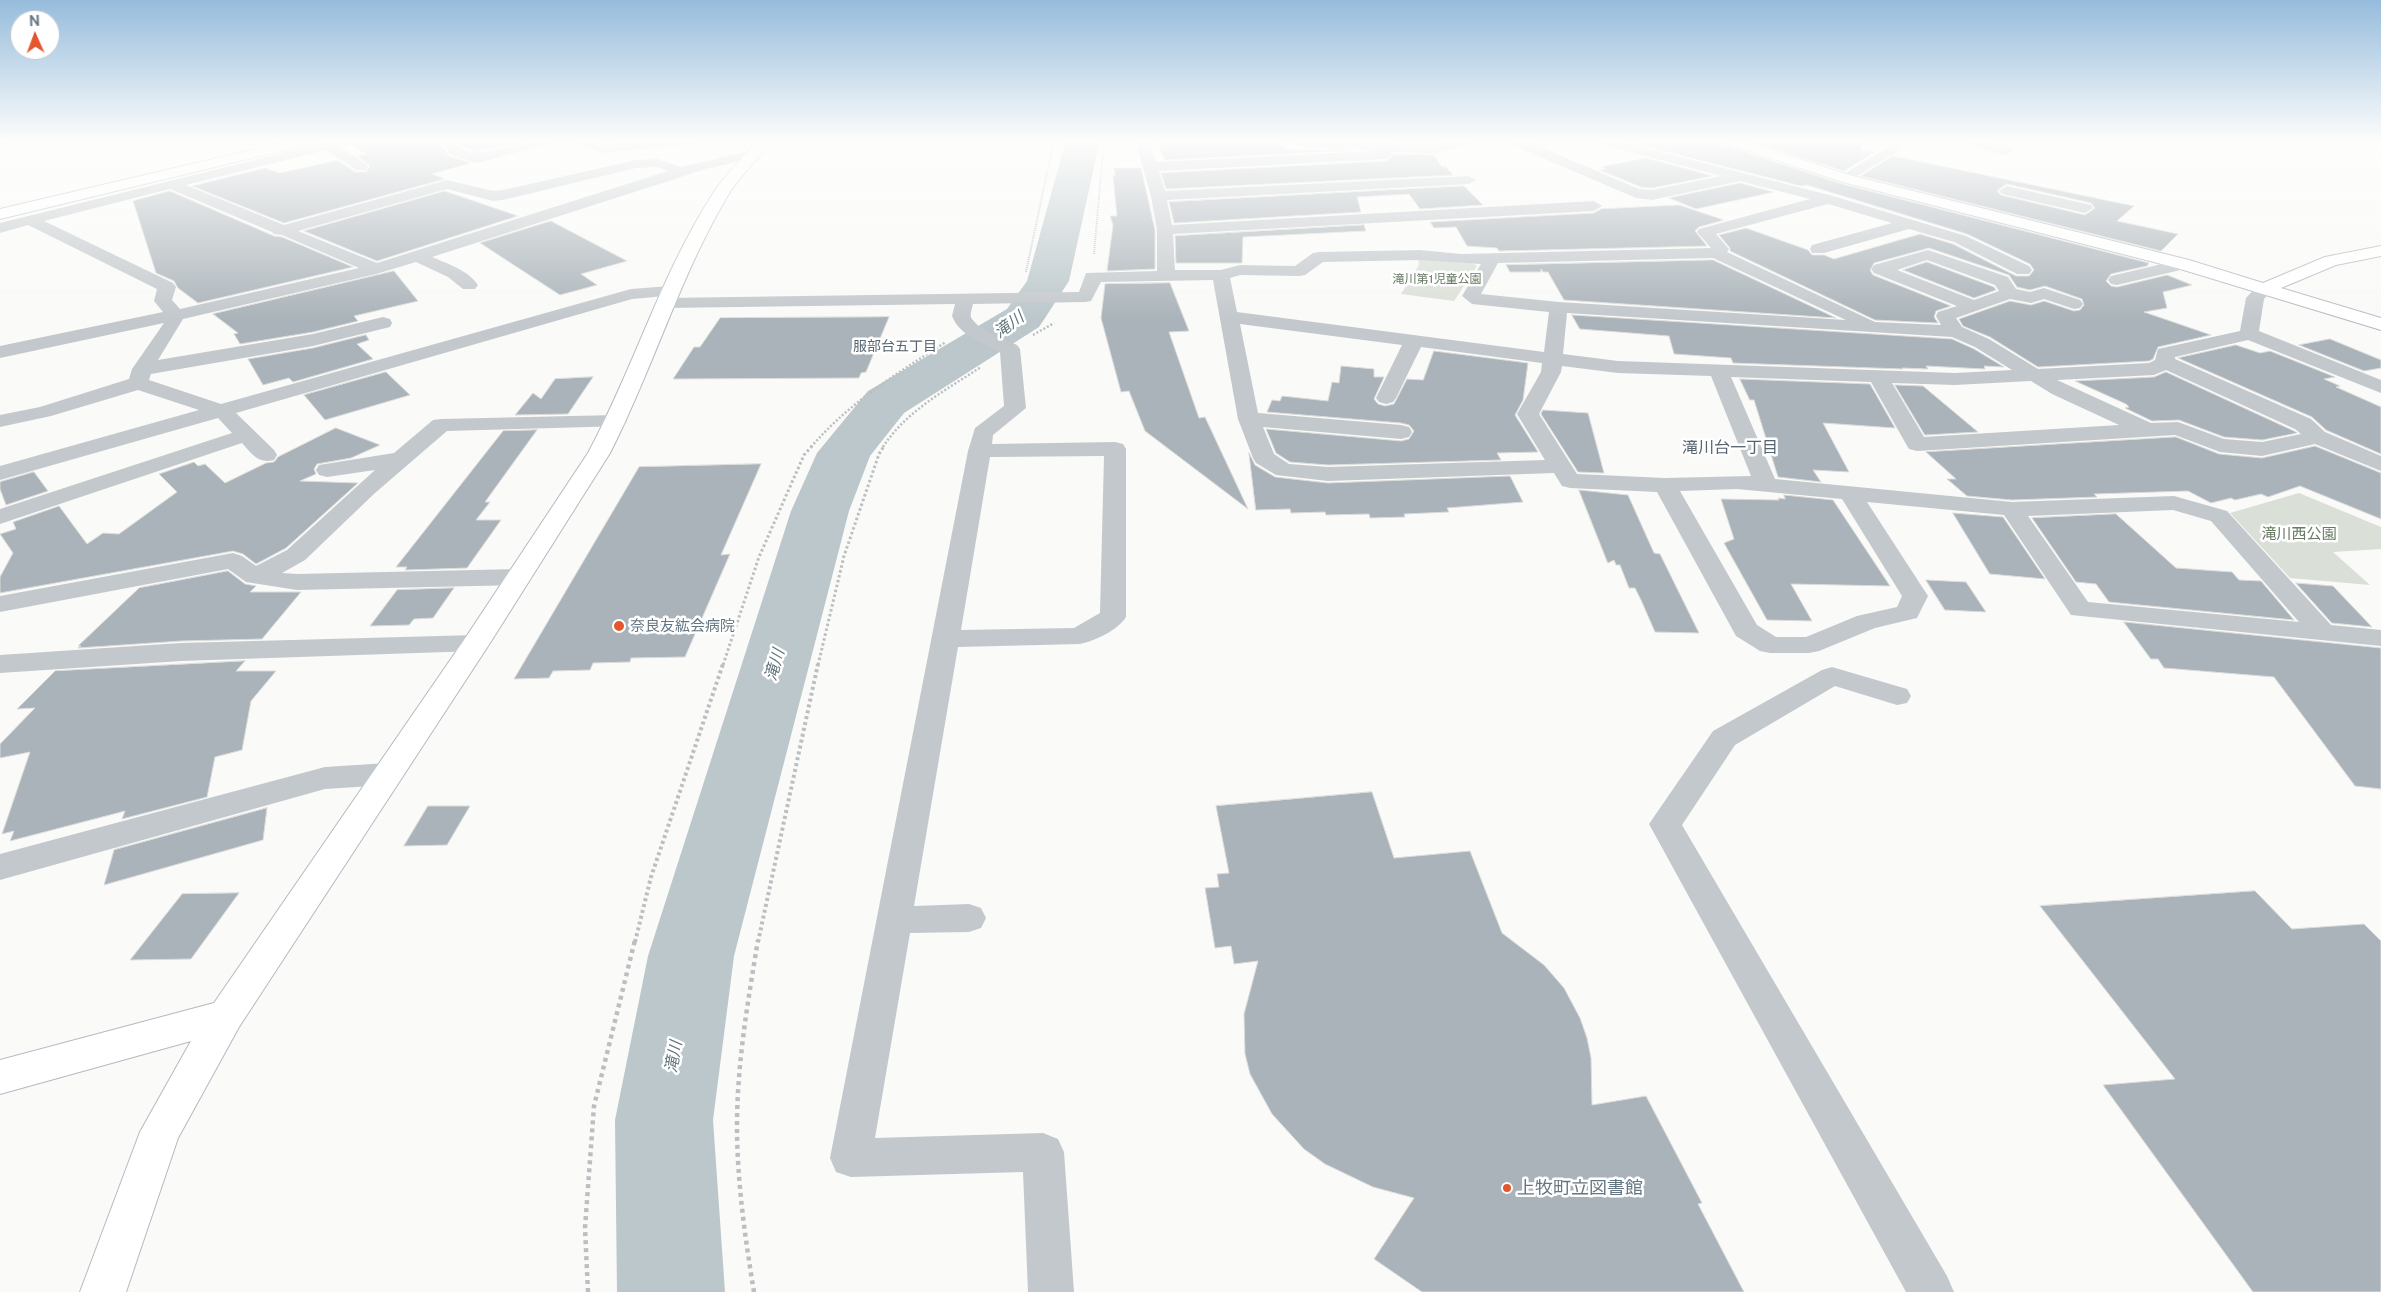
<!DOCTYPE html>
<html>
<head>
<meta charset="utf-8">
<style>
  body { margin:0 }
  #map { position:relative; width:2381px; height:1292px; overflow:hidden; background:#fafaf8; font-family:"Public Sans",sans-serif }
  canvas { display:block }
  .north { position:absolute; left:10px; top:10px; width:50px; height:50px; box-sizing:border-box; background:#fff; border:1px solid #c1c8cd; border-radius:50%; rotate:358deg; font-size:14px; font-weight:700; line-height:20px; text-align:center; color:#657683 }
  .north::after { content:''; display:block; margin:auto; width:18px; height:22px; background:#e4572e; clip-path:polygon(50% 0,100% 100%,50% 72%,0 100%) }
</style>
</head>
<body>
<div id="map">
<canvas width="2381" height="1292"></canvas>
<div class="north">N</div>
</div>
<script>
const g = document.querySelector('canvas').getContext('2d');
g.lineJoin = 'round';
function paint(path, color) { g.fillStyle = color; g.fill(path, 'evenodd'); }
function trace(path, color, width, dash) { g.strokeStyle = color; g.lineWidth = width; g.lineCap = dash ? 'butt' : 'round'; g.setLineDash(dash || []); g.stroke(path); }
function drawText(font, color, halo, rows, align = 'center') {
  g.font = font + ' "Public Sans","Noto Sans JP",sans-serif'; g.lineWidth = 5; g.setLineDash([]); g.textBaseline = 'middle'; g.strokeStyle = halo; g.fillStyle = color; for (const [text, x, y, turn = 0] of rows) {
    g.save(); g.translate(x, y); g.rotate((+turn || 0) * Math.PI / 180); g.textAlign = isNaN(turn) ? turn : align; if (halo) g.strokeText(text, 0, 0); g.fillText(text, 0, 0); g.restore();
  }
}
paint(new Path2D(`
  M1418,259l54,4 5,3 -23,35 -53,-7 18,-29z
  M2299,493l82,34v22l-48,3 37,33 -80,-7 -60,-65z`), '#dadfd7');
paint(new Path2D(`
  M1066,140h34l-31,141 -24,37 -6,9 -135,86 -34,43 -21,55 -115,445 -21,164 12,172h-108l-2,-172 33,-164 143,-445 26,-58 51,-62 139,-82 20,-28z`), '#bbc7cb');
const building = new Path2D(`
  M359,140h79l11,16 22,7 -39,11 13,5 -161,44 -92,-37 73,-18 15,5 58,-13 17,12h11l4,-6 -13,-10 10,-2 -15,-8 5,-2z
  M456,140h67v2l-44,9 -17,-4z
  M1209,140h70l8,10h68l-190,10 -7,-16 1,-2z
  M1631,140h90l3,5 115,38 310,80 -2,3 -36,8 -5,7 5,5 6,1 50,-12 25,10 -29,7 4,16 -23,4 67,23 -53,12 -5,12 -4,2 -111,6 -48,-30 -27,-11 -4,-7 51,-18 21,4 13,-4 30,10 6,-1 4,-5 -2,-6 -37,-13 -15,4 -13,-3 -8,-12 -80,-27 -55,15 -4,7 3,5 78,31 -15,5 -2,6 4,6 -63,-3 -145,-69v-3l-11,-13 27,-7 62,22 4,5h12l10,4 86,-25 33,10 63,32h13l5,-6 -4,-6 -63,-30 -160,-49 -6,1 -164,-42 -6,-3z
  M1763,140h98v10l14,2 -31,19 -85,-27z
  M1395,154l39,1 8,12h4l7,8 -287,14 -5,-16 225,-12z
  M1893,156l241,50 -17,15 61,13 -17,17 -300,-75zM2007,184l84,19 4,5 -10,7 -84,-20 -4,-4z
  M1646,158l67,18 -61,12 -11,-1 -42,-17 7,-1 -5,-2z
  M1114,168h27l14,62v39l-48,2 6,-46 -3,-9h7l-4,-40h2z
  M1740,183l34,9 -78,17 -27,-11z
  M1464,186l19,19 -63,4 -11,-15 -52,3 4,15 -187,11 -5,-21z
  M170,191l104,45 8,1 71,30 -155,36 -20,-15 -4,-7 -18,-8 -23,-72z
  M445,191l73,25 -141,45 -73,-30z
  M1679,205l45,15 -25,7 -4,4 12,15 -208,5 -2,-3 -30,-2 -11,-19 -22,1 -4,-6 164,-9 7,-4z
  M551,221l76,40 -46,13 16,11 -37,10 -80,-52z
  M1364,225l2,6 -123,6 -1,26h-66l-1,-27z
  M1713,260l123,58 -272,-18 -16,-28h-5l-2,-3v3h-31l-4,-7z
  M1927,262l67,25 2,3 -22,8 -71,-28z
  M394,271l24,30 -64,15 4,5 -45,11 -73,12 -6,-10 4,-1 -25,-19z
  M1170,283l19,48 -20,1 30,86 6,-1 43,92 -103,-78 -16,-40 -8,1 -20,-74 4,-34z
  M1572,315l380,24 22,10 30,18 -20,-1 1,3 -59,-3 2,3 -26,-1 1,1 -170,-6 -2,-5 -57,-4 -5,-18 -89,-7z
  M889,317l-23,55 -5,1 -2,5 -186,1 21,-32h6l20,-29z
  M366,335l3,5 -12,4 16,15 -80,23 -4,-4 -26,7 -15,-26 65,-11z
  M2330,339l51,21v8l-17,3 -65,-26z
  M2236,345l24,8 10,-2 65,26 -11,2 16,7 -4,1 45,20v47l-55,-24 -14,-13 -134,-59z
  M1434,351l94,12 -5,37 -8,15 23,37 -41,1 4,7 -173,5 -38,-3 -14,-9 -10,-24 135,12 8,-2 5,-8 -5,-6 -8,-2 -134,-11 5,-12 8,1 2,-5 46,5 4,-19 7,1 2,-17 33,3v8h10l-10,22 4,5 7,2 9,-2 13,-25 16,1z
  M386,372l24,23 -85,25 -21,-25z
  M2166,372l128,59 3,2 -35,7 -38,-3 -45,-17 -27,1 -27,-13 4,-1 -3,-3 -51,-23 79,-4z
  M593,377l-25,37 -53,1 18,-22 8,6 14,-20z
  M1740,379l130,5 25,44 -72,-5 26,49 -36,-2 8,12 -43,-5 -24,-77h-4z
  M1895,385l28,1 55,46 -53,3z
  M1543,410l45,3 16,60 -26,-1 -37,-58z
  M336,428l44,17 -29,13 -34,6 -3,5 2,5 -16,7 58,2 -72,65 -30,16 -13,-10 -10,-3 -233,42v-16l13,-24 -13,-19 16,-5 -3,-7 46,-16 28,38 16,-11 16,1 58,-42 -18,-18 35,-12 4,4 7,-2 20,19 41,-20 8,-1 4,-5z
  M537,430l-52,72h5l-14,18h25l-34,48 -62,2 2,-3h-11l107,-136z
  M2176,437l43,17 43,4 53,-12 66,27v46l-81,-33 -32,11 -7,-3 -26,6 -4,-2 -20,5 -23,-12 -94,3 3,3 -85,3 -45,-4 -20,-17h9l-30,-27z
  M1249,453l6,12 20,12 53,6 182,-7 13,26 -76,6 2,4 -45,2 1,3 -35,1 -1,-4 -43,1 -1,-3 -34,1 -1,-4 -34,1z
  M761,464l-40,91 9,-1 -45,103 -54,1 -1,4 -37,1 -3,7 -37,1 -4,7 -35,1 125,-212z
  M34,472l14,19 -42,14 -6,-16v-7z
  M1579,490l49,5 26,58 6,1 39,79 -44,-1 -14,-32 -6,-12h-6l-9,-23h-4l-2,-5 -6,3z
  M1784,495l49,5 57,86 -99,-2 21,37 -45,-1 -43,-77 10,-4 -13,-40 58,1 -1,-2 7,1z
  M1953,513l50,4 42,62 -55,-5z
  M2116,514l60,54 56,4 7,8 22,1 33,39 -185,-18 -13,-18 -20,-2 -44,-64z
  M228,571l17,13 11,2 -6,6h51l-39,47 -81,2 -103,7 3,-2h-3l61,-58z
  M1926,580l40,2 20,30 -41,-2z
  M2296,583l37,3 39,41 -40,-4z
  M454,588l-21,30 -19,1 -5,6 -39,1 27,-36z
  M2124,622l257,26v141l-26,-3 -81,-109 -110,-9 -6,-9h-7z
  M245,661l-9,10h40l-25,30 -9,49 -27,7 -8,40 -85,22 3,-8 -115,30 4,-10 -12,3 28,-82 -30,6v-14l35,-36 -18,1 38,-38z
  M1372,792l22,66 76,-7 32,82 42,32 20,23 16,30 7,20 4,20 1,47 54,-9 56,107 -4,1 46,88h-322l-48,-33 40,-61 -41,-11 -48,-23 -21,-15 -32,-35 -22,-40 -5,-20 -1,-40 14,-53 -24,3 -3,-18 -16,2 -10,-60 14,-1 -2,-13 12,-1 -13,-67z
  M428,806h42l-23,39 -43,1z
  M267,808l-4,32 -159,45 10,-35z
  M2255,891l37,38 72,-5 17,17v351h-128l-150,-207 72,-6 -135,-173z
  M239,893l-48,66 -61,1 52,-66z`);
paint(building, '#aab3b9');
trace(building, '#dcdcda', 1);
const secondary = new Path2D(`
  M758,140h14c-14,20 -33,36 -45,57 -48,81 -74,172 -117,256l-120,190 -251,384 -61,111 -52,154h-46l60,-160 51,-91 -191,53v-34l214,-57 250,-363 124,-187c46,-85 73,-180 126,-261 12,-19 30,-35 44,-52z
  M1723,140h19l107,35 340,85 74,23 62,-26 56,-11v10l-45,9 -55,23 100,30v12l-204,-62 -338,-87 -114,-38z`);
const highway = new Path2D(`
  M294,140h22l-2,3 -314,76v-10z`);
trace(secondary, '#b3babf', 2);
trace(highway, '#b4b9bd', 2);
trace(new Path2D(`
  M1094,254l10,-114
  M1026,272l28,-132`), '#bbbfc2', 2, [1, 1]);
trace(new Path2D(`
  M1033,335l21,-12
  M811,447c39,-45 85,-73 135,-105
  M883,447c23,-36 63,-57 98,-80`), '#bbbfc2', 2.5, [2, 2]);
trace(new Path2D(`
  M723,665l36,-108 45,-102 8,-9
  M818,665l26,-109 35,-102 5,-8`), '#bbbfc2', 3, [2.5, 2.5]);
trace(new Path2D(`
  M635,942l16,-65 72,-213
  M758,942l60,-278`), '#bbbfc2', 4, [3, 3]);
trace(new Path2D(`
  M588,1292l-3,-64 9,-122 41,-166
  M754,1292c-9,-54 -17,-112 -17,-166 0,-63 11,-125 21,-186`), '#bbbfc2', 4.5, [4, 4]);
paint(new Path2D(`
  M0,140h15l-2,3 -13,1z
  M335,140h22l-2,3 -15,4 26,17 2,3 -2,3h-10l-30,-20 -140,35 98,40 163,-45 46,11 10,-1 133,-30 22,-1 23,8 72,-17 7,4 -2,3 -52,12 -274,88c16,7 36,13 46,28l-3,4h-12l-15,-12 -32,-15 -40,12 -193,45 -25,41 155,-26 70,-17 7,2 2,4 -2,4 -77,19 -162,28 -2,6 72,24 410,-115 39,-3 6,1 3,4 -3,4 -44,4 -396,114 38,37 3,5 -3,5c-16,4 -22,-6 -32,-17l-242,81v-15l232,-76 -14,-15 -218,62v-14l199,-56 -61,-20 -87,26 -51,11v-12l40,-8 89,-28 3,-10 32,-46 -164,35v-12l163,-34 -9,-11 3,-12 -129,-64 -28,8v-10zM657,167l11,4 -291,92 -79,-32 149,-42 46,12 10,-1 133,-32zM170,189l102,43 2,2 8,1 77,33 -179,41 -8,-9 4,-13 -3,-4 -129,-62z
  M440,140h14c2,2 4,7 7,9 18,13 66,-12 92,-9l-2,3 -74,20 -26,-8z
  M570,140h19l14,5 53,-5h44l-7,4 -91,9 -30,-10z
  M1135,140h23l-2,3 -6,1 6,18 219,-11 -22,-3h-41l-22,-5 -2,-3h65l66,6 16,-1 19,-5h20l-2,3 -36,10 -45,-1 2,3 -7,4 -227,12 6,20 304,-15 7,4 -7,4 -302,16 5,25 422,-24 8,5 -8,5 -421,23 2,36h46l19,-5 55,1 18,-13 6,-1 101,-2 41,4 250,-6 -14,-16 2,-3 111,-30 -70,-18 -88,19 -16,-2 -128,-55 -2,-3h18l115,49 13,1 69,-14 -125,-33 -2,-3h20l219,56 133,40 63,30 3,4 -3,4h-12l-63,-32 -45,-13 -85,24h-12l-2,-4 2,-4 80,-22 -64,-19 -112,30 13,15 -2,3 148,70 66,3 -5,-9 2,-4 19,-6 -83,-33 -3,-4 3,-4 54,-15 80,27 8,12 14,3 14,-4 36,12 3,4 -3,4 -6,1 -30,-10 -13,4 -21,-4 -54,19 6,9 27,12 49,30 111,-6 6,-3 3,-11 82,-18 6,-33 13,-14h12l3,4 -10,11 -5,32 122,49v13l-133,-53 -73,17v2l136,60 14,13 56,24v15l-66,-27 -53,12 -42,-4 -45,-17 -258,16 -8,-2 -3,-5 -35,-62 -140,-5 44,102 237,23 162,-6 53,15 104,114 50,5v16l-310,-31 -67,-100 -137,-13 61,94 -11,22 -42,10 -56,23 -10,2h-39l-10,-2 -24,-15 -79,-144 -87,-4 -8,-2 -8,-13 -226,8 -52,-6 -20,-12 -3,-5 -15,-39 -25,-139 -112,2 -10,19 -6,1 -112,2c-1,5 -4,11 -1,15 9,13 32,19 45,26l3,4 6,59 -33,27 -1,9 123,-2 8,2 3,5v168c-8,13 -31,24 -46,27l-122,3 -44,259 55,-2 12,4 5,10 -5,10 -12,4 -59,1 -35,205 168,-5 15,6 6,13 10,140h-46l-5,-120 -172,5 -15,-5 -6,-14 138,-707 7,-23 29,-22 -4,-54c-17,-9 -40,-16 -48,-36l3,-12 -290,4 -6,-1 -3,-4 3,-4 6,-1 414,-6 7,-19 71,-2v-41l-6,-34zM1713,258l133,62 -287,-18 -78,-8 17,-31zM1420,260l61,4 -19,32 10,8 77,8 -5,40 -307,-40 -7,-34 10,-3 59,1 6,-1 18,-13zM1927,260l68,25 4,6 -25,9 -77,-30zM1567,313l385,24 23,10 37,23 -57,3 -337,-12 -55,-7zM1240,324l162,21 -26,53 3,4 7,2 7,-2 3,-4 25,-51 121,16 -1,9 -24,42 28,46 -217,7 -39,-3 -15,-10 -11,-27 138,12 8,-2 3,-5 -3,-5 -8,-2 -143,-12zM1562,366l56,7 93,3 40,100 -86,2 -88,-4 -38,-60 22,-42zM2166,370l129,59 6,5 -39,8 -38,-3 -46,-17 -27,1 -94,-43 97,-5zM2031,381l21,13 67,31 -195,12 -32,-54 63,2zM1104,456l-4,157 -26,15 -113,2 29,-173zM1737,489l105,10 60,97 -5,11 -40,9 -51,21h-30l-19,-12 -77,-134zM2173,510l38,11 88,101 -211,-20 -60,-86z
  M1731,140h30c-6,6 -21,7 -30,5l-2,-3z
  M1965,140h19l26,8 2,3 -7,4 -38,-12z
  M1893,144l7,4 -2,3 -49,30 -5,1 -7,-4z
  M2007,186l84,19 2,3 -8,5 -83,-19 -3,-3z
  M2183,259l6,1 3,4 -3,4 -72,17 -6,-1 -3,-4 3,-4z
  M616,415l8,1 3,5 -3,5 -177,5 -72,62 -70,67 -23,13 15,1 222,-5 9,3 4,5 -4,5 -9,3 -222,5 -51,-8 -18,-13 -228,43v-16l233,-43 9,3 14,10 31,-16 88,-80 -48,7 -8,-2 -3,-5 3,-5 75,-12 39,-33 8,-1z
  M476,635l10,2 4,6 -4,6 -10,2 -295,10 -181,12v-18l181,-12z
  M1832,667l75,22 4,7 -4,7 -10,2 -62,-19 -100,59 -53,80 265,451 7,16h-48l-257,-468 64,-93 109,-61z
  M388,763l11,3 4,8 -4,8 -11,3 -63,4 -325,91v-26l325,-87z`), '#c3c8cc');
paint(secondary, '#fff');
paint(highway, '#fff');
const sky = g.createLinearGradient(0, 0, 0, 320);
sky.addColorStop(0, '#96bcdc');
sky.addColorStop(0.44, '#fdfdfc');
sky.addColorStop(1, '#fdfdfc00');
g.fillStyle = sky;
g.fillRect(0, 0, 2381, 320);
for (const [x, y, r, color] of [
  [619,626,6,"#e4572e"],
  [1507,1188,5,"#e4572e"]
]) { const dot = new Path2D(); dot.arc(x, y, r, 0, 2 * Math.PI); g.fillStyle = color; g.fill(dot); trace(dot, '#fff', 2); }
drawText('12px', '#687a64', '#fff', [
  ["滝川第1児童公園",1437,279]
]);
drawText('14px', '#57646e', '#fff', [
  ["服部台五丁目",895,347]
]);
drawText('15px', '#687a64', '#fff', [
  ["滝川西公園",2299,534]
]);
drawText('15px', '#657683', '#fff', [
  ["奈良友紘会病院",630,626]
], 'left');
drawText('italic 16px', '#60757c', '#fff', [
  ["滝川",1009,325,-36],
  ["滝川",775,665,-74],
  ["滝川",674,1057,-80]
]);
drawText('16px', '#57646e', '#fff', [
  ["滝川台一丁目",1730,448]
]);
drawText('18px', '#657683', '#fff', [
  ["上牧町立図書館",1517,1188]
], 'left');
</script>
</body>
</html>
